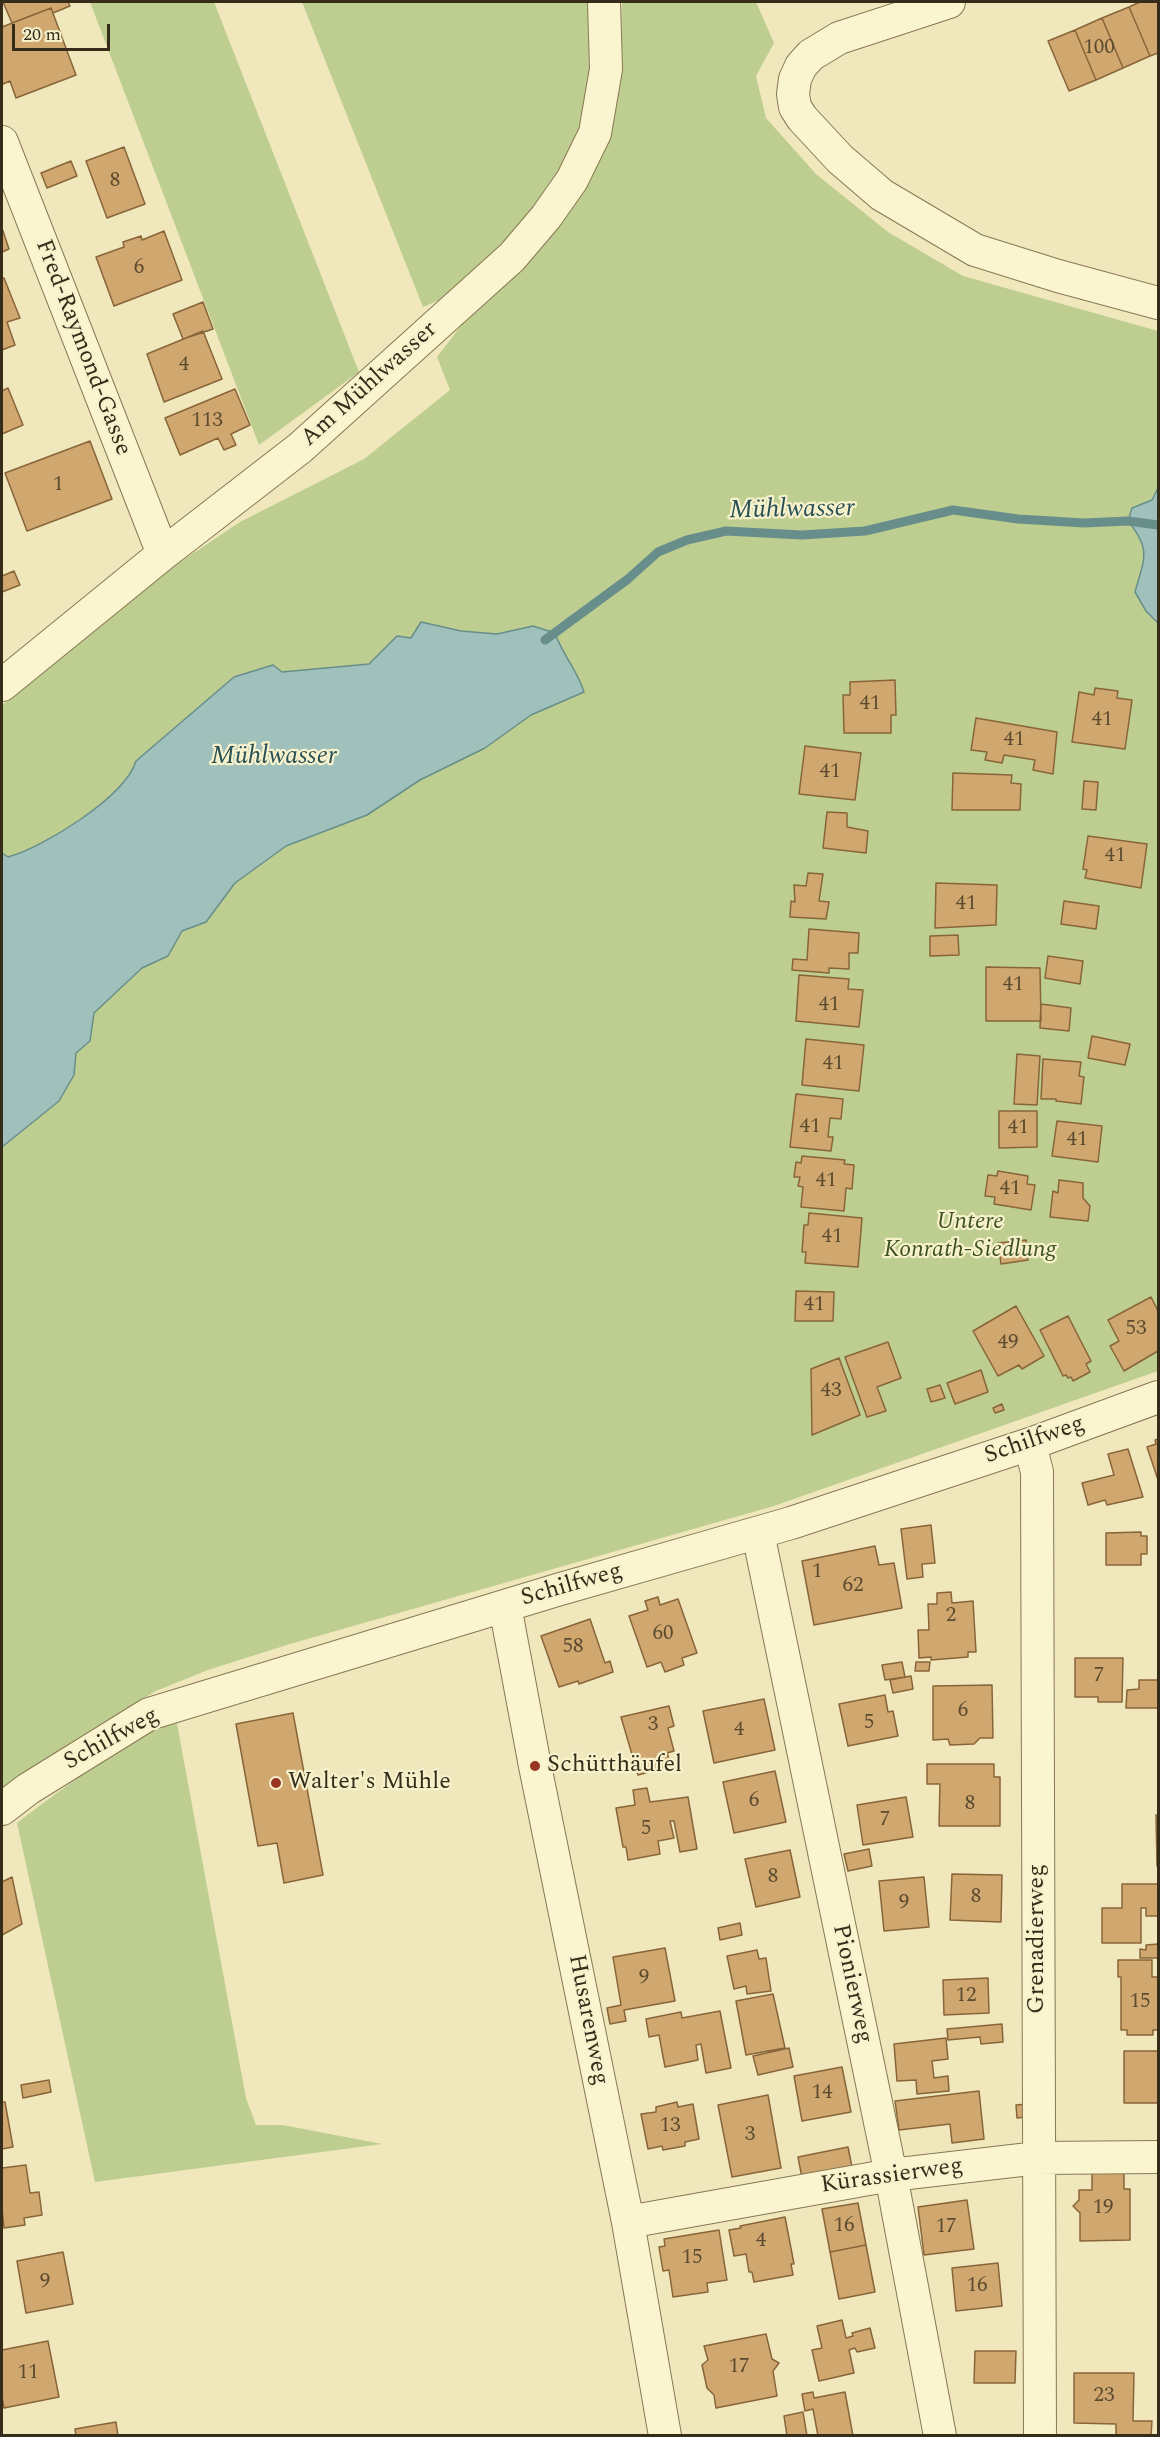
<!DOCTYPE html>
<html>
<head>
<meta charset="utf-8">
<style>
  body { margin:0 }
  #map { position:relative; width:1160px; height:2437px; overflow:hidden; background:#f0e8bc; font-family:Spectral,serif }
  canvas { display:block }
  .frame { position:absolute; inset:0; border:3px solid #362c1a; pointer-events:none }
  .scale { position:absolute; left:12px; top:24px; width:98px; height:27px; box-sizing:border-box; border:3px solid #362c1a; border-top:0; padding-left:8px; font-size:18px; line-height:21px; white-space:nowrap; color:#362c1a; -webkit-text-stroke:4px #f7f1cc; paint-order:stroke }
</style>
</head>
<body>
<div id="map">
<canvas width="1160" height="2437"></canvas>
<div class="frame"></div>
<div class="scale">20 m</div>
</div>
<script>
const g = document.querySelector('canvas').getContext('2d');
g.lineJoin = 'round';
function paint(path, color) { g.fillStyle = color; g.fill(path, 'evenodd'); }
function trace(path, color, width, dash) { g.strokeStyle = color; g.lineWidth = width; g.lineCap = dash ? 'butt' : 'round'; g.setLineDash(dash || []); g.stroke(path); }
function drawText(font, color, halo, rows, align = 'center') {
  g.font = font + ' Spectral,serif'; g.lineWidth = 4.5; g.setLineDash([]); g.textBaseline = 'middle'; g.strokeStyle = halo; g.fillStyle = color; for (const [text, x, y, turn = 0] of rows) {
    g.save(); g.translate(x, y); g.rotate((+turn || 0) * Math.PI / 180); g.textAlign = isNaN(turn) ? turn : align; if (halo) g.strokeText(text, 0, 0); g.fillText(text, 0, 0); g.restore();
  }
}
paint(new Path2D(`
  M90,2h124l145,370 -100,73z
  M302,2h293l-2,70 -10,60 -21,41 -60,77 -51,45 -28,12z
  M622,2h134l18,41 -18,33 10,42 50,56 72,58 75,44 195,55v157l-6,12 -20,8 -3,13c23,29 15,38 6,71l11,19 12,12v748l-384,135 -484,138 -82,26 -52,21 -67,40 -87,58v-642l57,-46 15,-26 2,-22 14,-12 4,-28 48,-45 26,-12 14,-25 24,-9 29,-39 51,-37 81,-31 53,-35 65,-32 46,-33 53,-23c-6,-22 -22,-38 -29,-59l-22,-7 -36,8 -36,-3 -50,7 -14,-2 -28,28 -87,8 -10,-7 -38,12 -97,84c-13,36 -92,86 -129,96l-6,-4v-148l132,-112 106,-71 124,-63 86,-69 -13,-33 36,-47 49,-46 98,-198z
  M176,1718l70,380 10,27h27l99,19 -287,38 -78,-359c50,-38 102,-77 159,-105z`), '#bdce90');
const water = new Path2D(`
  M1158,488v135l-12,-12 -11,-19c9,-33 17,-42 -7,-71l4,-13 20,-8z
  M421,622l40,9 36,3 36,-8 22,7c7,21 23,38 29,59l-53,23 -46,33 -65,32 -53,35 -81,31 -51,37 -29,39 -24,9 -14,25 -26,12 -48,45 -4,28 -14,12 -2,22 -15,26 -57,46v-294l6,4c36,-10 117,-60 128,-96l98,-84 39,-12 9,7 87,-8 28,-28 14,2z`);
paint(water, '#a0c0bc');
trace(water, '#678e8a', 1.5);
trace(new Path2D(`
  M545,640l83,-61 30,-27 29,-12 39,-9 76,4 63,-4 88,-21 65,9 66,4 44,-2 30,4`), '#678e8a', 9);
const building = new Path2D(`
  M3,2h65l2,4 -17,7 -2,-5 -39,15z
  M1140,2h18v51l-8,3 -21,-49z
  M1129,7l21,49 -27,12 -21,-50z
  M51,8l25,67 -60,23 -6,-17 -7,3 -1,-3v-54z
  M1102,18l21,50 -27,12 -21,-50z
  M1075,30l21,50 -27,11 -21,-50z
  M124,147l21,57 -38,14 -21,-57z
  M71,161l6,15 -30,12 -6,-15z
  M2,228l7,21 -7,3z
  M164,231l18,49 -68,26 -18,-49 28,-10 -1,-5 18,-6 1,4z
  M2,278h2l16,40 -13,4 8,23 -13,5z
  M203,302l10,27 -30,10 -10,-25z
  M203,331l19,48 -58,23 -17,-48z
  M8,388l15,37 -21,9v-43z
  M235,389l15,36 -19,9 5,11 -12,5 -6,-12 -38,17 -15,-37z
  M90,441l22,58 -85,32 -22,-58z
  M14,571l6,14 -18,7v-16z
  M895,680l1,35h-5v18h-47l-1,-38h7v-13z
  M1095,688l23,3 -1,7 15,2 -7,49 -53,-7 7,-50 15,3z
  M976,718l81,14 -4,42 -20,-4 2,-10 -31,-5 -2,8 -17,-3 2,-8 -16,-2z
  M805,746l56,7 -6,47 -56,-6z
  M953,773l59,2 -1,8 10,1 -1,26h-68z
  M1084,781l14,1 -2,28 -14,-1z
  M827,812l20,1v14l21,4 -2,22 -43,-5z
  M1088,836l59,8 -6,44 -56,-10 2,-8 -4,-1z
  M808,873l15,1 -4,27 10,1 -3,17 -36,-2 1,-16 4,1 -1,-17 12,1z
  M936,883l61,2 -1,40 -61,3z
  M1064,901l35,5 -3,23 -35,-5z
  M809,929l50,4 -1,20h-9v16l-20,-1v5l-37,-3 1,-11 14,1z
  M958,935l1,20 -29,1v-20z
  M1048,956l35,5 -3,23 -35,-6z
  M986,967l54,1 1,53h-55z
  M799,975l50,4 -1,10 15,1 -4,37 -63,-6z
  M1041,1004l30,4 -2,23 -29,-3z
  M1092,1036l38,8 -5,21 -37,-7z
  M806,1039l58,6 -5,46 -57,-6z
  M1017,1054l23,2 -3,49 -23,-1z
  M1043,1059l38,3 -2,14 5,1 -3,27 -25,-3v-2h-15z
  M796,1094l47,5 -2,20 -11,-1 -2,19h5l-2,14 -41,-4z
  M999,1111h38v36l-38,1z
  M1057,1121l45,5 -4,36 -46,-6z
  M802,1156l43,4 -1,4 10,1 -2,24 -6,-1 -2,23 -43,-4 2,-20 -5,-1 2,-9h-6l2,-15 5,1z
  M998,1171l30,5 -1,8 8,1 -4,25 -37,-6 1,-7 -10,-1 3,-21 9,1z
  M1059,1180l24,3v15l7,8 -2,15 -38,-4 3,-26 5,2z
  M809,1213l53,5 -4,49 -53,-4 1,-11h-4l2,-27h4z
  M1026,1240l2,20 -27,4 -3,-21z
  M796,1291l38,1 -1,29h-38z
  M1151,1297l7,14v40l-34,20 -14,-25 9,-5 -11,-21z
  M1016,1306l28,50 -22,13 -3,-4 -21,11 -25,-45z
  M1068,1316l23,45 -5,3 4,8 -17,9 -2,-4 -3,1 -2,-3 -3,1 -23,-46z
  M888,1342l13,36 -24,9 9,24 -19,6 -22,-60z
  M839,1358l21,57 -48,20 -1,-66z
  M981,1370l7,22 -33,12 -8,-21z
  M940,1385l5,13 -14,4 -4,-13z
  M1002,1404l2,6 -9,3 -2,-5z
  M1158,1439v41l-11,-33 9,-3 -1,-4z
  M1128,1449l15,48 -36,8 -2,-5 -17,5 -6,-22 32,-8 -6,-21z
  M931,1525l4,38 -13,1 1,13 -16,2 -6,-50z
  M1141,1532v4h6v18h-6v11h-35v-32z
  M875,1546l4,19 15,-2 8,45 -88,17 -12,-64z
  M951,1592l1,11 21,-2 3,51h-8v5l-37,3v-3l-12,1 -1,-28h11l-1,-26h9v-11z
  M658,1597l2,8 18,-6 19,54 -15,5 2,7 -19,7 -4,-10 -14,5 -18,-51 19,-6 -3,-9z
  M590,1619l15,44 5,-2 3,11 -34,12 -1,-3 -19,6 -18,-51z
  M1075,1658h48l-1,44h-24v-5h-23z
  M902,1662l3,15 -20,3 -3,-15z
  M916,1662h14l-1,9h-14z
  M911,1676l2,13 -20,4 -3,-13z
  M1139,1680h19v28h-32l1,-18 12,-1z
  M992,1685l1,53h-13l-6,6 -24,1 -2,-6 -15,1v-54z
  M885,1695l3,17 5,-1 5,25 -50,10 -9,-42z
  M764,1699l11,51 -61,13 -11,-52z
  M669,1706l5,20 -6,2 6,23 -7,2 3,9 -9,2 2,4 -25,7 -17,-58z
  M293,1713l30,162 -39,8 -7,-40 -19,3 -22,-122z
  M927,1764h67v13h6v49h-61l1,-42h-13z
  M775,1771l11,51 -52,11 -11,-51z
  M647,1788l3,14 38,-5 9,52 -17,3 -6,-31h-4l4,17 -16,3 2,13 -32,6 -2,-13h-3l-7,-39 19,-3 -2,-15z
  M906,1797l7,40 -50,8 -6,-40z
  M1156,1815h2v51h-1z
  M869,1849l3,17 -24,5 -4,-17z
  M790,1850l10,47 -44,10 -11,-48z
  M952,1874l50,1 -1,47 -51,-2z
  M12,1877l10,47 -20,11v-53z
  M924,1877l5,50 -45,4 -5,-50z
  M1122,1884h36v32h-12v-8h-5v35h-39v-35h20z
  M740,1923l2,12 -22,5 -2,-12z
  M1158,1944v14h-18v-9l6,1v-5z
  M665,1948l10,53 -51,9 2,11 -16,3 -3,-16 14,-3 -8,-48z
  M757,1950l2,9 7,-1 5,33 -24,3 -1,-8 -12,3 -7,-33z
  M1118,1960h34v17h6v53h-5v5h-26v-5h-6v-53h-3z
  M988,1978l1,35 -45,2 -1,-35z
  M773,1994l12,54 -39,7 -10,-54z
  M720,2011l11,57 -25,5 -5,-29 -5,1 2,15 -33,7 -6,-32 -10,2 -3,-18 35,-7 1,6z
  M1002,2024l1,18 -22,2 -1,-7 -32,3 -1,-11z
  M946,2038l2,21 -16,2 2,17 14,-2 1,15 -32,3 -1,-14 -19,1 -3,-37z
  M789,2048l4,19 -35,8 -5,-19z
  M1124,2051h34v52h-34z
  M842,2067l9,45 -49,9 -8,-45z
  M49,2080l2,12 -28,6 -2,-13z
  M979,2091l5,48 -32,4 -2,-19 -51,6 -4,-29z
  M768,2095l13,73 -49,9 -14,-72z
  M2,2098v4h3l8,45 -11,2z
  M677,2102l1,5 15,-3 6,35 -14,3v4l-22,4 -1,-4 -14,3 -7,-35 15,-2v-5z
  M1027,2104l-1,13 -9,1 -1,-13z
  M848,2147l4,20 -50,11 -4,-21z
  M26,2165l4,28 9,-1 3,23 -18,3 1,7 -21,3 -2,-19v-41z
  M1124,2172v17h6v51l-50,1v-28l-7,-7 6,-6v-10h13v-17z
  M967,2200l7,49 -50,6 -6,-48z
  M858,2203l8,42 -36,7 -8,-43z
  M785,2217l9,47h-3l2,11 -39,7 -2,-10h-3l-3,-18 -12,2 -5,-26 12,-2 -1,-2z
  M719,2230l8,50 -20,3 1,9 -35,5 -4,-27 -6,1 -4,-24 6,-1 -1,-7z
  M866,2245l9,47 -36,7 -9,-47z
  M63,2252l10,52 -47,9 -9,-52z
  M998,2263l4,43 -46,5 -4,-43z
  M842,2320l4,18 7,-2 -1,-3 18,-5 5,20 -18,4 -2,-4 -6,2 5,23 -35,8 -7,-31 10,-2 -5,-22z
  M766,2334l6,25 7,4 -6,8 4,25 -61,12 -2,-13 -7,-7 -5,-23 6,-5 -4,-14z
  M48,2341l11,56 -55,11 -2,-11v-47z
  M975,2351h41l-1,32h-41z
  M1074,2373h60l-1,48h19l-1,15h-35v-12l-42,-1z
  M813,2392l1,6 31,-6 8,44h-35l-5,-27 -8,2 -3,-17z
  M803,2412l4,24h-20l-3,-20z
  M116,2422l2,14h-42l-1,-7z`);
paint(building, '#d0a76f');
trace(building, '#886539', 1.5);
const minor = new Path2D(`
  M949,2l-110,36 -28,17 -10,11 -6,13 -2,15 2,13 7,11 38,41 42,36 93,55 83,26 100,27
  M2,142l161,412
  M2,685l161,-131 137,-106 212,-191 34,-40 26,-37 23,-47 11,-64 -2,-67
  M1030,1444l7,28 3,964
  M758,1533l133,642 49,261
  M505,1606l30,160 93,456 37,214
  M2,1809l26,-20 121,-75 408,-124 234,-67 239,-79 128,-47
  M628,2222l263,-47 147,-17 120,-1`);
trace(minor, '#887855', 34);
trace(minor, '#faf4cf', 32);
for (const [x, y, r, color] of [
  [535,1766,6,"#993422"],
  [276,1783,6,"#993422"]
]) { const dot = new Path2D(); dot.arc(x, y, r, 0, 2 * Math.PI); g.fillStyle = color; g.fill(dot); trace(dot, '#f7f1cc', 2); }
drawText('21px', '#5c4b2f', null, [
  ["100",1099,49],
  ["8",115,182],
  ["6",139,269],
  ["4",184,366],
  ["113",207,422],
  ["1",58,486],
  ["41",870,705],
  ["41",1102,721],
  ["41",1014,741],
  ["41",830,773],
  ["41",1115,857],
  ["41",966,905],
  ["41",1013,986],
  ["41",829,1006],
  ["41",833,1065],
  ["41",810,1128],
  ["41",1018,1129],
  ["41",1077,1141],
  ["41",826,1182],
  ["41",1010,1190],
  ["41",832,1238],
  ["41",814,1306],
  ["53",1136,1330],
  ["49",1008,1344],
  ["43",831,1392],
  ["1",817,1573],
  ["62",853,1587],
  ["2",951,1617],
  ["60",663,1635],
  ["58",573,1648],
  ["7",1099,1677],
  ["6",963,1712],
  ["5",869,1724],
  ["3",653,1726],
  ["4",739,1731],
  ["6",754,1802],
  ["8",970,1805],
  ["7",885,1821],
  ["5",646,1830],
  ["8",773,1878],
  ["8",976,1898],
  ["9",904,1904],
  ["9",644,1979],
  ["12",966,1997],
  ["15",1140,2003],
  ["14",822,2094],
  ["13",670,2127],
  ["3",750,2136],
  ["19",1103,2209],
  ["16",844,2227],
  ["17",946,2228],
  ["4",761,2242],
  ["15",692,2259],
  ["9",45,2283],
  ["16",977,2287],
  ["17",739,2368],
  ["11",28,2374],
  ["23",1104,2397]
]);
drawText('24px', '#362c1a', '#f7f1cc', [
  ["Fred-Raymond-Gasse",82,348,69],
  ["Am Mühlwasser",370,385,-42],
  ["Schilfweg",1035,1441,-19],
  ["Schilfweg",572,1586,-16],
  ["Schilfweg",112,1740,-29],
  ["Grenadierweg",1038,1939,-90],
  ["Pionierweg",851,1984,78],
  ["Husarenweg",587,2020,79],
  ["Kürassierweg",892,2177,-8]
]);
drawText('italic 24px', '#3e5320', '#f7f1cc', [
  ["Untere",970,1223],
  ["Konrath-Siedlung",970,1251]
]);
drawText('24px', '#362c1a', '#f7f1cc', [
  ["Schütthäufel",547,1766],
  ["Walter's Mühle",288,1783]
], 'left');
drawText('italic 26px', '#295257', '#f7f1cc', [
  ["Mühlwasser",792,511,-1],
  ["Mühlwasser",274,758]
]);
</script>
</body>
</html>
